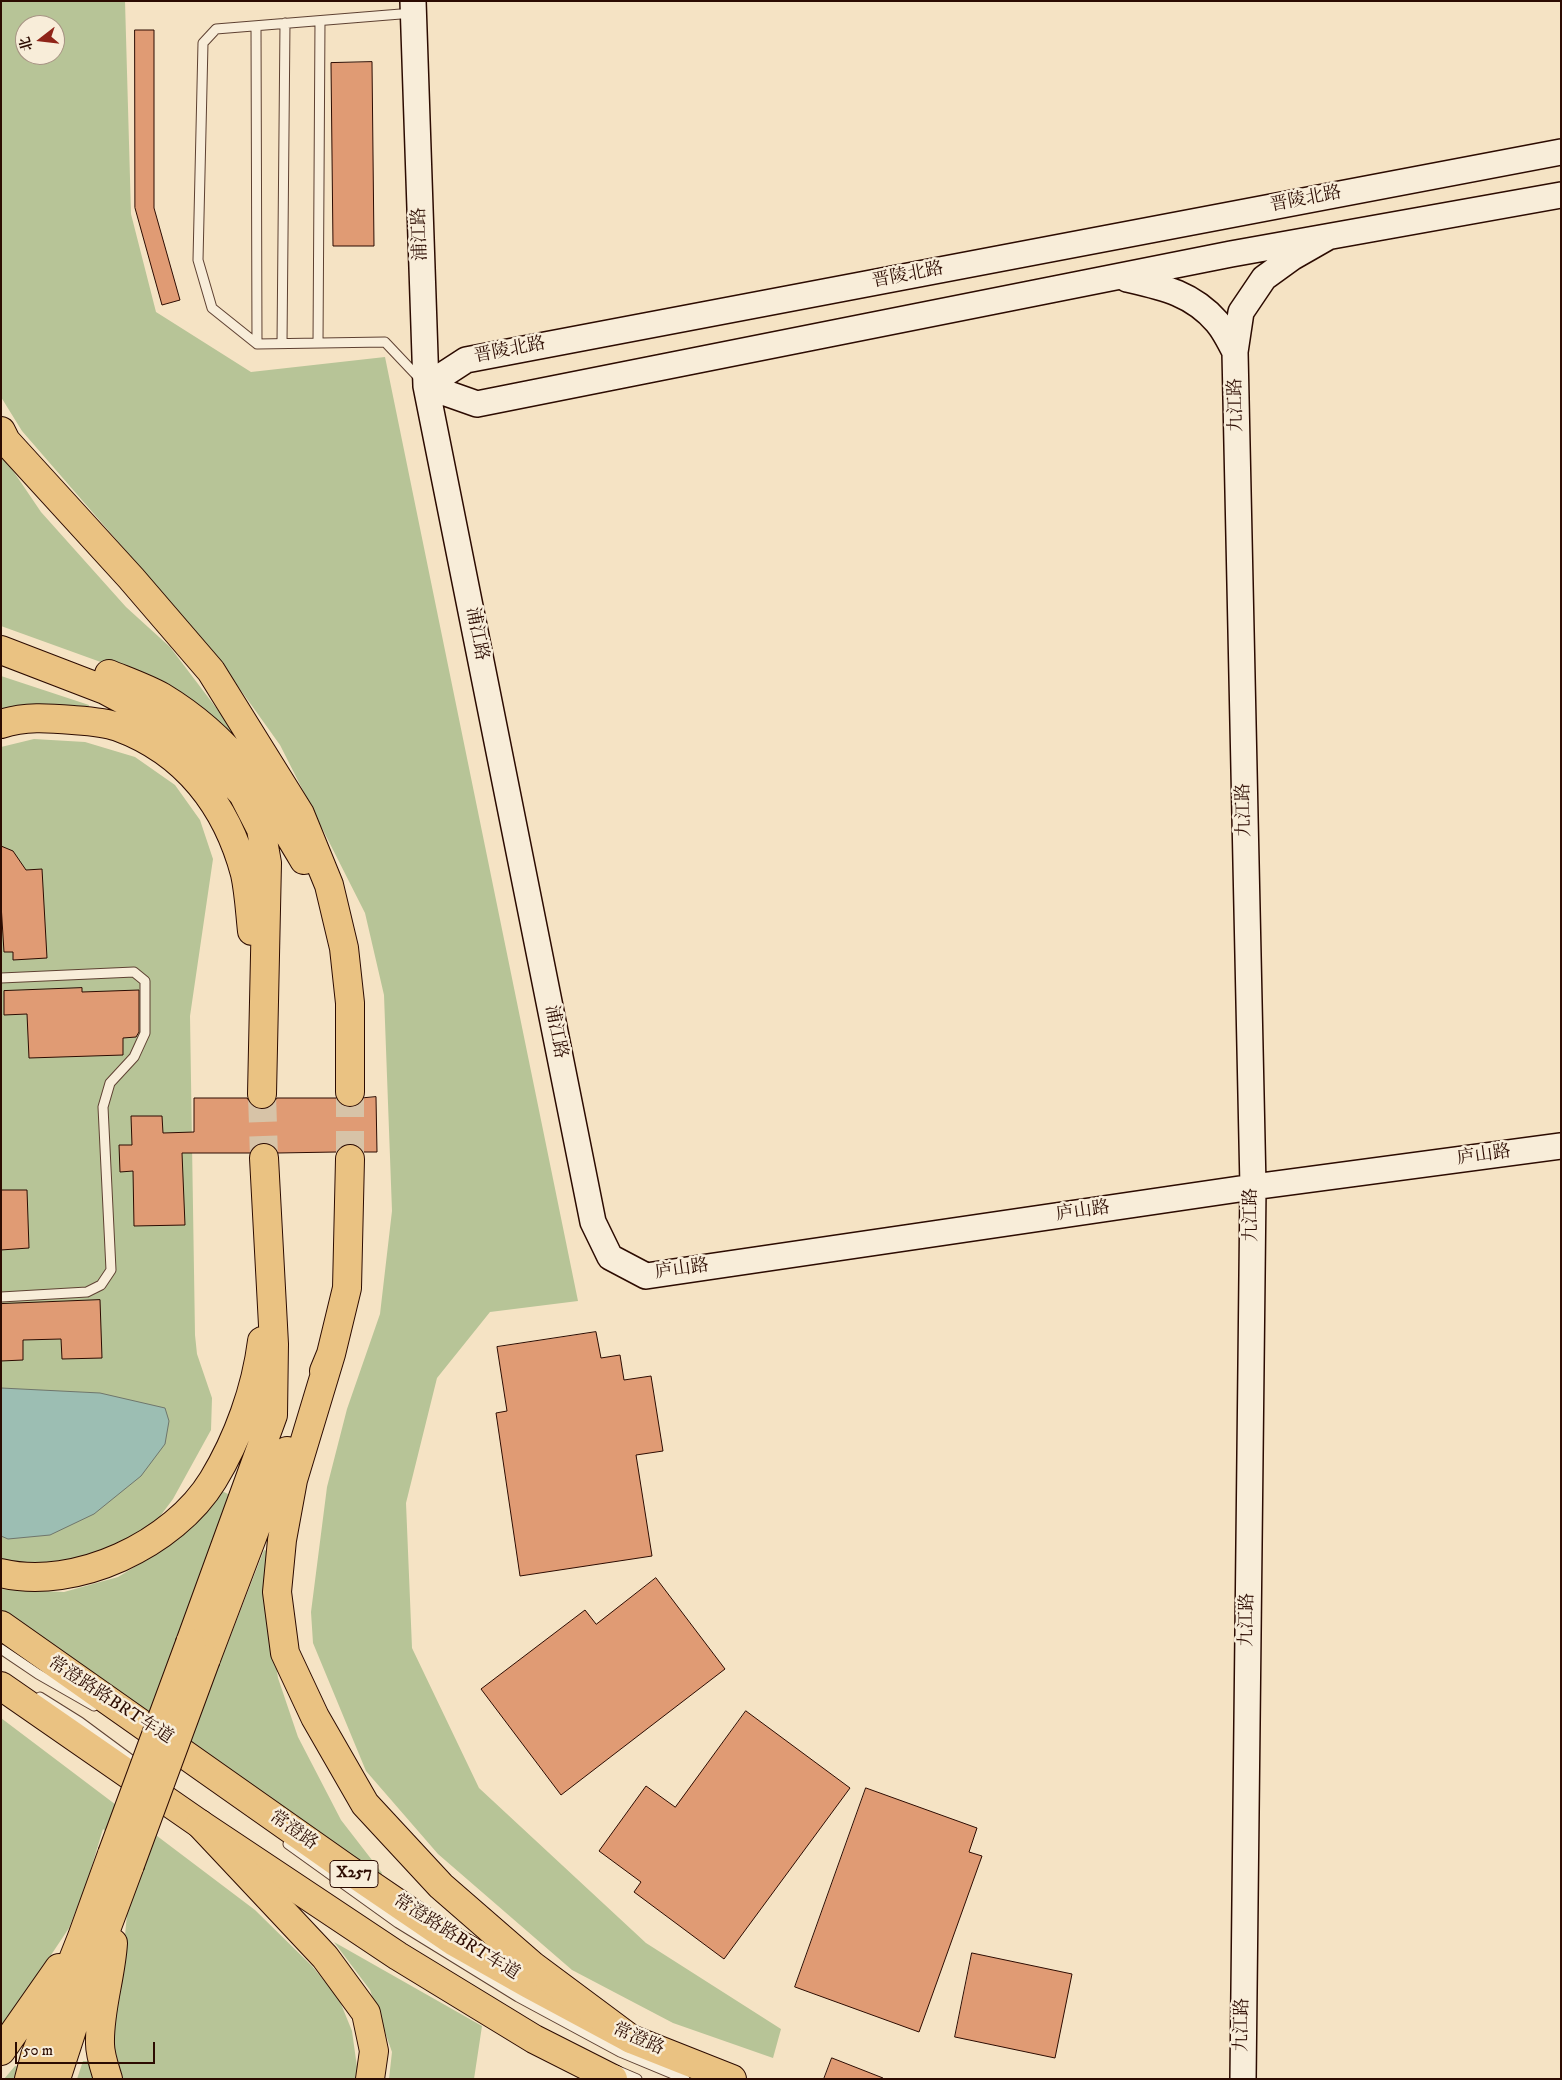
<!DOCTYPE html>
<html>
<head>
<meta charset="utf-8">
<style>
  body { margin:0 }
  #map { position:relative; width:1562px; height:2080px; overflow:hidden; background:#f5e3c4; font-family:"IM FELL DW Pica","Noto Serif SC",serif }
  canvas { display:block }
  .frame { position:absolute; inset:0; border:2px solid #2c0b01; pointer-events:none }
  .north { position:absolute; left:15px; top:15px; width:50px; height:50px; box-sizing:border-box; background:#f8edd9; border:1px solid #a69383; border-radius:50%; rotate:254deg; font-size:14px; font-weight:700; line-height:20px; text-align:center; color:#2c0b01 }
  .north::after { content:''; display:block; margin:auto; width:18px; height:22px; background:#8f2418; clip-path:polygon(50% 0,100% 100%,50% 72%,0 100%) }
  .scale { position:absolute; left:15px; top:2042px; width:140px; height:22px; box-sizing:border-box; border:2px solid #2c0b01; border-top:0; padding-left:6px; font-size:15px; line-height:18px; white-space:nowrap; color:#2c0b01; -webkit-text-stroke:4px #f8edd9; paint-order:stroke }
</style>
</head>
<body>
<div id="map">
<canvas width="1562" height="2080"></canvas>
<div class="frame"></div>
<div class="north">北</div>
<div class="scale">50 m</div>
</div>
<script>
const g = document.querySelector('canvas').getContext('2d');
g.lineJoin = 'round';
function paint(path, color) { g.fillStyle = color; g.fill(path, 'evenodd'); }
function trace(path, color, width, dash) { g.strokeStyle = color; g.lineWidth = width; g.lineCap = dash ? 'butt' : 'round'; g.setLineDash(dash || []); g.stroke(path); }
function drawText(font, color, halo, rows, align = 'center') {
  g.font = font + ' "IM FELL DW Pica","Noto Serif SC",serif'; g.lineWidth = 5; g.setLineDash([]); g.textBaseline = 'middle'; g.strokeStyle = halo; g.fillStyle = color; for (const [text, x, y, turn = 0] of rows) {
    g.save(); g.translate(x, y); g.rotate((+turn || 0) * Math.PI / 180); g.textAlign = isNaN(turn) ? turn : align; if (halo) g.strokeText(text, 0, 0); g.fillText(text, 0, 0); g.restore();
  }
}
paint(new Path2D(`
  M1,1h124l6,213 25,98 95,60 134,-15 193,944 -88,11 -53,66 -31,125 6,145 67,140 167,155 135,86 -8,29 -100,-35 -101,-53 -134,-116 -72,-83 -53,-128 -2,-31 16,-125 20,-78 33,-95 12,-103 -8,-216 -19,-82 -85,-168 -68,-95 -190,-219 -21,-34zM25,25h30v30h-30z
  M1,453l40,59 85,95 44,40 66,87 -3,7 -77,-59 -155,-56z
  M1,676l88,29 -2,8 -86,3z
  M34,739l51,3 50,15 40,28 25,35 13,39 -23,157 5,319 2,19 15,44 -1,32 -38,69 -18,24 -47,30 -43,15 -64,-5v-816z
  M220,1490l12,6 -83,224 -148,-104v-27l63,3 54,-15 46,-28z
  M264,1550l10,3 -6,59 10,66 20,59 43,83 41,53 -3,6 -191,-134z
  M1,1718l254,192 57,56 27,33 13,32 5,36 -2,12h-232l-10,-36 3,-46 7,-41 5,-52 15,-41 -40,-34 -16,53 -18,46 -68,102z
  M334,1942l148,84 -8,53h-85l3,-27 -22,-62z
  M83,2061h8l4,18h-18z
  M15,2066l9,2 -5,11h-15z`), '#b7c497');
const water = new Path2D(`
  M1,1388l99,5 65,15 4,13 -4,23 -24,32 -47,38 -44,21 -42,4 -7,-3z`);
paint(water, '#9cbeb3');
trace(water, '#6f766c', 1);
const building = new Path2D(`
  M135,30h19v178l26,92 -18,5 -27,-97z
  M372,62l2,184h-41l-2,-183z
  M1,846l12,5 13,19 16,-1 5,89 -34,2v-8h-9l-3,-48z
  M82,988v4l57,-2v42l-3,5 -13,1v17l-94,3 -2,-44 -23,1v-24z
  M376,1097l1,55h-13l-5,-6 -9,-3 -8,3 -6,6 -58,1 -7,-9 -7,-2 -9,3 -5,8h-68l3,72 -51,1 -1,-55 -13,1 -1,-27h13l-1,-29h31l1,17 31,-1v-34h53l7,9 8,3 8,-3 7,-9h59l6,7 8,3 8,-3 6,-7z
  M1,1190h26l2,58 -28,2z
  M100,1300l2,58 -40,1 -1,-20 -38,1v20l-22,1v-57z
  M596,1332l5,26 19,-3 4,25 27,-4 12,75 -27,4 16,101 -132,20 -24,-163 11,-2 -10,-64z
  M656,1578l69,91 -164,126 -80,-106 104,-79 11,14z
  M746,1711l104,77 -126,171 -90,-67 7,-10 -42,-31 47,-65 29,21z
  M866,1788l111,40 -8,24 13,4 -63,176 -124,-45z
  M972,1953l100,21 -17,84 -100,-21z
  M832,2058l51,20v1h-59z`);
paint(building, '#e09b74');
trace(building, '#2c0b01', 1);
trace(new Path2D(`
  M262,1094l2,64
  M350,1159v-67`), '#d7c3a7', 28, [28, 14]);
const lane = new Path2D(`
  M413,13l-197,16 -13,14 -5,217 14,48 45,36 128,-2 36,38
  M256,26l1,318
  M282,343l3,-320
  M318,343l2,-322
  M1,978l133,-6 11,9v52l-11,24 -24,26 -7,24 8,163 -10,15 -14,7 -86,5
  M1,1649l37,25 56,32
  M40,1697l40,25 50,37
  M288,1844l110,79 120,74 102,55 65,27
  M616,2070l21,9`);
const secondary = new Path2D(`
  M413,1l13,385 167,836 17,35 36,19 607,-89 308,-41
  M1127,279c35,8 65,14 90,43 7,8 13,20 18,30
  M426,386l40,-26 1095,-208
  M426,386l51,18 754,-150 330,-59
  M1243,2079l10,-892 -18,-835 6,-40 23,-34 29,-21 35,-20`);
const primary = new Path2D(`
  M1,1625l345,243 107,73 76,43 102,55 101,40
  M1,1686l199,138 198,132 136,83 79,40`);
const highway = new Path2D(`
  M1,431l5,10 125,137 80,93 89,143 29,71 15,63 6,55v89
  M1,650l104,40 84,45 54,59 18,35 6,34 -5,231
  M109,674c17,7 37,14 53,23 71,43 101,94 142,163
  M1,724c23,-8 48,-6 72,-4 14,1 32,2 45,7 68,25 109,79 127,147 4,18 5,39 7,57
  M331,1354l-38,126 -11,60 -5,52 8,61 30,64 50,87 76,82 92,80 98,73
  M324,1371l7,-17 16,-66 3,-129
  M1,1573c75,18 173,-29 212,-93 25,-41 43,-91 49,-139
  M190,1643l83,-228 1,-71 -10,-186
  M206,1659l69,-182 12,-26
  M200,1824l125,133 41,56 8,38 -4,28
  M1,2051l58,-83
  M29,2079l6,-23 47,-119 30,-83
  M56,2079l39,-120 35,-94
  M108,2079c-3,-10 -8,-24 -8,-35 -1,-34 11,-67 13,-101`);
trace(lane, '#5e4132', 11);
trace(secondary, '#2c0b01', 28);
trace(primary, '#2c0b01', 30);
trace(highway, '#2c0b01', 30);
trace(lane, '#f8edd9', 9);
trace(secondary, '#f8edd9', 25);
trace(primary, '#eac282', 28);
trace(highway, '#eac282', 28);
const highwayBridge = new Path2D(`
  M112,1854l78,-211
  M130,1865l76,-206`);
trace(highwayBridge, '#2c0b01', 30, []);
trace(highwayBridge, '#eac282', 28);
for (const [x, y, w] of [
  [354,1874,48]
]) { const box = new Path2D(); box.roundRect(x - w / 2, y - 13.5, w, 27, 4); g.fillStyle = '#f8edd9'; g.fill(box); trace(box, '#2c0b01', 1); }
drawText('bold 16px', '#2c0b01', null, [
  ["X257",354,1874]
]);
drawText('18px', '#2c0b01', '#f8edd9', [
  ["晋陵北路",1306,200,-11],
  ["浦江路",421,234,-92],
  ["晋陵北路",908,276,-11],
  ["晋陵北路",510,351,-11],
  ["九江路",1237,405,-91],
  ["浦江路",476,634,79],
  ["九江路",1245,810,-91],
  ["浦江路",555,1032,79],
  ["庐山路",1484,1156,-8],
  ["庐山路",1083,1212,-8],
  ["九江路",1252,1215,-90],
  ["庐山路",682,1270,-8],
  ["九江路",1248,1620,-89],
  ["常澄路路BRT车道",110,1701,33],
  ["常澄路",293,1831,35],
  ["常澄路路BRT车道",456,1938,32],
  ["九江路",1243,2025,-89],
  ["常澄路",638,2040,24]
]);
</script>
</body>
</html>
